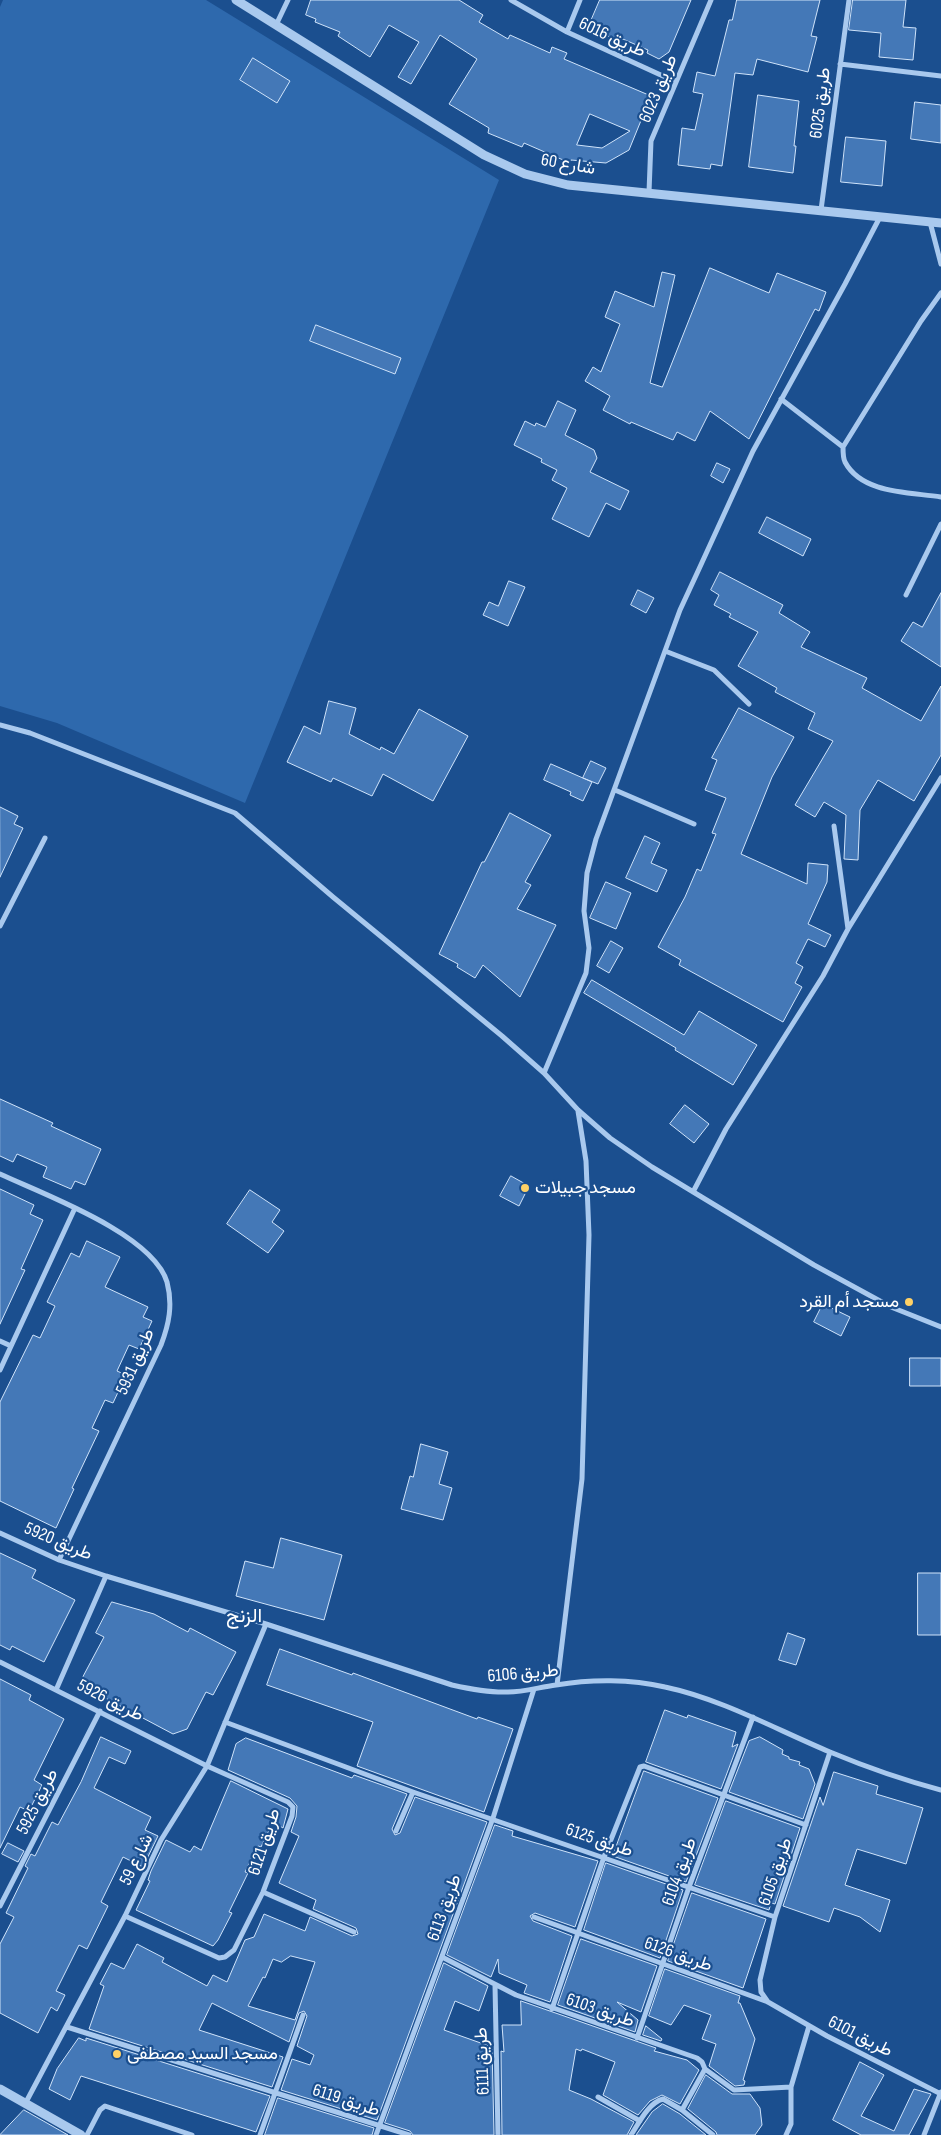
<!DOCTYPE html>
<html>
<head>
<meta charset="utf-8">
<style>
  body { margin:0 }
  canvas { display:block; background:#1b4f8f }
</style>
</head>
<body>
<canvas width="941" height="2135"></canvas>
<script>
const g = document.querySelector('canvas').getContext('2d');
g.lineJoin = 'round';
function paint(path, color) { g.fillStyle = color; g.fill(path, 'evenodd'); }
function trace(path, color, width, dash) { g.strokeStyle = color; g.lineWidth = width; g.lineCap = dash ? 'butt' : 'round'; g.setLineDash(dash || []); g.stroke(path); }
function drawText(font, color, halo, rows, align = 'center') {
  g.font = font + ' "Sofia Sans Condensed",Vazirmatn,sans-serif'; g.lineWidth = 4.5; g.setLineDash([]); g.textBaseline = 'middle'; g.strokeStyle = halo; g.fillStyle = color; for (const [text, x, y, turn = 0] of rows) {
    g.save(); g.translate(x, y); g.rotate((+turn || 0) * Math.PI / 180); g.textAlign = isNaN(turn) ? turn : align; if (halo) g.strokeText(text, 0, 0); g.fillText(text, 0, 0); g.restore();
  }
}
paint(new Path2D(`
  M3,0h203l293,180 -254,623 -188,-80 -57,-17v-699z`), '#2e69ad');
const building = new Path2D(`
  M311,0h148l24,15 -4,7 29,17 2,-4 40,18 2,-6 15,6 -3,6 87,37 -22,54 -23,13 -35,-3 -1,3 -46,-20 -2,4 -34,-14 1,-5 -40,-24 28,-45 -37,-24 -29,49 -13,-7 21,-35 -30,-17 -19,32 -32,-21 2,-4 -25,-10 1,-3 -10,-4zM590,114l40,17 -28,17 -25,-3z
  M600,0h91l-22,52 -10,7 -12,-6 1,-3 -32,-14 -1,3 -27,-11z
  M737,0h83l-9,36 6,1 -9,35 -51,-13 -4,16 -18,-2 -13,93 -11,-2 -1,5 -32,-4 4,-37 13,2 8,-36 -10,-2 4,-20 18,4 14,-56h3z
  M853,0h53l-3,27 13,1 -3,32 -34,-3 2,-24 -32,-3z
  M253,58l37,23 -13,22 -37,-23z
  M758,95l41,6 -5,45h2l-3,27 -44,-6z
  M915,102l26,3v38l-30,-4z
  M846,137l40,4 -4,45 -41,-4z
  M710,268l59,25 8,-20 49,19 -7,19 -4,-2 -66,130 -39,-28 -15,30 -18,-9 -4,8 -42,-18 -1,2 -27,-14 7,-14 -25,-15 8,-14 8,5 19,-48 -15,-7 10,-26 39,16 8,-35 13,3 -25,108 12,4z
  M316,325l85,33 -6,16 -85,-33z
  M558,401l18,9 -11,25 29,15 3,8 -7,14 39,19 -9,19 -14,-7 -17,34 -37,-18 15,-31 -15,-8 5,-10 -16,-8 1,-3 -28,-14 11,-24 10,5 1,-3 9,4z
  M717,463l13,6 -7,14 -12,-7z
  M767,517l44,22 -8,17 -44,-23z
  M720,572l63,33 -4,8 31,19 -9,15 66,31 -5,10 59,33 20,-35v69l-27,46 -36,-21 -18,30 -2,50 -14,-1 2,-44 -22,-13 -9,15 -20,-12 38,-64 -25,-12 7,-16 -40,-21 2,-4 -39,-22 20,-34 -29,-15 2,-3 -17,-9 5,-10 -8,-5z
  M509,581l16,6 -17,39 -25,-11 6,-13 9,4z
  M638,590l16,8 -8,15 -15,-8z
  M941,593v74l-40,-26 12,-19 9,5z
  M329,701l27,7 -7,26 31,16 1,-3 13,7 25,-45 49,27 -35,65 -50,-27 -11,22 -39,-18 -2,4 -44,-20 17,-36 16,8z
  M739,708l55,29 -22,40 -31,77 66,30 1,-21 20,2 -1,17 -19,42 23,11 -6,12 -17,-8 -12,24 7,4 -8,16 7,4 -19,35 -104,-57 2,-5 -23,-13 27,-50 12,-28 4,2 15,-37 -4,-1 14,-35 -21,-8 12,-30 -5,-2z
  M591,761l15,7 -8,16 -15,-6z
  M551,764l41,18 -9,19 -13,-6 1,-3 -27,-12z
  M0,807l18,9 -4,8 9,4 -23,49z
  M510,813l41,22 -26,47 6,3 -14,24 39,16 -36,72 -37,-32 -8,13 -18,-11 1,-3 -19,-10 43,-92h2z
  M645,836l15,7 -9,20 16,7 -10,22 -31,-14z
  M606,882l25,11 -15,36 -26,-11z
  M611,941l12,7 -14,25 -12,-7z
  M592,980l92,55 15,-24 58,34 -24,40 -58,-35 1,-2 -92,-55z
  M0,1099l53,24 -2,3 50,23 -16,36 -10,-4 -4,8 -28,-12 4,-10 -30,-13 -4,8 -13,-6z
  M685,1105l24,19 -15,19 -24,-19z
  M511,1176l18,10 -10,20 -19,-10z
  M0,1189l34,16 -4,9 13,6 -22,49 4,1 -25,54z
  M250,1190l30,20 -8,12 12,9 -16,22 -41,-29z
  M87,1241l33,16 -15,30 43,20 -5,10 9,4 -13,28 -10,-4 -12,26 9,4 -13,28 -8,-3 -13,28 7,3 -27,57 2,1 -18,39 -56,-27v-99l33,-67 7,3 15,-32 -8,-4 24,-49 8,4z
  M823,1304l27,13 -9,19 -27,-14z
  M910,1358h31v28h-31z
  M421,1444l27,8 -9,32 13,4 -9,32 -42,-11 9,-33 3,1z
  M281,1538l61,17 -18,65 -88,-24 9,-35 28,7z
  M0,1553l36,17 -4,8 43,22 -31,62 -32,-16 -2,4 -10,-5z
  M918,1573h23v62h-23z
  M112,1602l42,12 34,18 2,-4 46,24 -23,43 -7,-3 -19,37 -14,5 -94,-50 25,-47 -8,-4z
  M788,1633l17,6 -9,26 -17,-5z
  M280,1649l72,26 1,-2 124,46 1,-2 35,12 -29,83 -127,-46 16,-44 -106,-37z
  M0,1679l31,16 -2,5 35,19 -30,61 8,5 -13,26 -9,-4 -20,41z
  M665,1710l22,8 1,-3 48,17 -4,15 6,-3 -17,45 -75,-27z
  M101,1737l30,14 -6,13 -16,-7 -15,31 57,29 -6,13 13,6 -15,31 -20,-10 -22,45 7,4 -21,43 -8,-4 -23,46 9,4 -8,16 -6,-4 -13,26 -38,-20v-69l14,-27 -8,-4 22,-45 -3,-2 6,-12 4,2 17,-34 6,3 23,-43z
  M760,1737l23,13 -1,4 7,3v2l11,3 -1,3 10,4 6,15 -12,35 -74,-27 20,-51z
  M246,1738l106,40 2,-3 53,19 -15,35 3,6 5,-2 15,-36 72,25 -110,298 -96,-30 11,-31 18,6 4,-10 -17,-9 10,-30 -3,-5 -5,2 -10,29 -77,-39 -13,27 84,27 -11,30 -183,-58 15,-43 -4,-2 11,-21 13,6 13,-25 27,14 -2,4 45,24 6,-11 14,7 18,-42 9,-3 10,-23 41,17 5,-14 42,19 6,-2 -2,-6 -43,-19 3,-9 -37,-17 20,-47 -8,-4 5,-15 1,-11 -7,-8 -62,-28 8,-26zM291,1956l24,6 -20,58 -47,-14 15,-29 2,1 8,-19 8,3z
  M644,1771l74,27 -32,84 -73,-26z
  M834,1772l44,14 -2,8 47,14 -17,56 -49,-15 -12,36 45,15 -10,32 -20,-15 -26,-9 -5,14 -46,-16 37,-109 3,8z
  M231,1781l57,28 -5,19 -10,-6 -12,25 -3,-1 -13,26 3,1 -19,39 3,1 -14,27 -5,6 -77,-36 14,-29 -2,-1 3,-9 15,-31 24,12 4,-6 7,4z
  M726,1801l74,27 -25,76 -4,-1 -2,7 -74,-25z
  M495,1825l18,6 -1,5 86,25 -23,66 -40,-14 -5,3 3,5 39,15 -22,66 -26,-9 3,-8 -28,-12 -1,-14 -7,18 -44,-22z
  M8,1843l16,8 -6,11 -16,-8z
  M606,1863l77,27 -23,68 -76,-28z
  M692,1893l74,26 -23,69 -75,-27z
  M581,1939l76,27 -16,46 -24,-10 21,18 -3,12 -77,-27z
  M444,1963l44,23 -9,25 -24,-10 -11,29 48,17 2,88h-81l-3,-4 -25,-8z
  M665,1969l75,27 -2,7h2l15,36 -12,41 2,1 -1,4 -9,1 -26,-20 7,-22 -14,-5 9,-24 -27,-10 -13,20 -22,-9z
  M521,2001l135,47 -2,3 33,9 12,10 -19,34 -18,-9 -12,6 -12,14 -35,-20 12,-33 -33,-13 -1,2 -5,-2 -7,41 22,9 43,23 -7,13h-125l-1,-84 3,1 -2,-27h19z
  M646,2026l16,13 -1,2 -18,-6z
  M79,2038l7,3v-3l184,58 -14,36 -175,-56 -11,24 -21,-11 8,-20z
  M860,2062l24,13 -23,41 33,15 20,-42 17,5 -22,41h-48l-28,-15z
  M706,2075l26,19h18l10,14 2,17 -7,10h-38l-1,-3 -28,-23z
  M278,2098l96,30 -2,7h-107z
  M663,2104l17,10 26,21h-70l16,-23z
  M24,2110l44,25h-68z`);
paint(building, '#4478b7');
trace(building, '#cfe3fa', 1);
trace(new Path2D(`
  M511,0l56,32 109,50
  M276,25l12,-25
  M567,32l13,-32
  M840,64l101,12
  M649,192l2,-51 60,-141
  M821,210l28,-210
  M930,222l11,42
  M781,399l62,48c0,5 0,11 2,15 17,32 65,30 96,35
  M843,447l78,-126 20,-28
  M906,595l35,-71
  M665,651l49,19 35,34
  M0,725l30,8 205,80 98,84 169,139 42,37 34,37 32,28 42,29 162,98 77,42 50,20
  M615,790l79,34
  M0,926l45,-88
  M848,929l93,-151
  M544,1073l42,-100 3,-25 -5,-37 3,-38 9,-34 84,-229 19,-41 54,-118 92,-167 35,-67
  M0,1174c43,20 153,60 167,108 6,23 2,42 -6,63l-102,215
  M693,1192l33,-63 97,-153 25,-47 -14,-103
  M0,1341l11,5
  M0,1370l75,-162
  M0,1533l59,27 47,16 160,48 186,61c18,4 37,8 56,7 16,0 32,-5 48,-7 35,-6 75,-6 109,2 57,12 112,43 165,65 36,15 73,28 111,38
  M0,1662l207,104 81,36 5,5 -1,9 -29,76 -29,58 -9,7 -6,1 -94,-42
  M557,1685l25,-206 7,-244 -3,-74 -8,-50
  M56,1690l50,-114
  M225,1722l188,70 362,125
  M396,1831l17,-39
  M263,1892l91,40
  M0,1906l100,-195
  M534,1917l234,85 59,34 114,58
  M442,1957l74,38 181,63 5,4 3,7 -23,41
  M495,1985l3,150
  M768,2002l-7,-10 -1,-12 15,-63 55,-165
  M552,2009l52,-152 36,-90 4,-1 162,59
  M67,2027l342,108
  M637,2038l52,-151 64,-170
  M705,2069l29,21 57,-3
  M598,2097l42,24
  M25,2104l100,-188 36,-76 46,-74 59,-142
  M87,2135l13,-25 5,-4 87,29
  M260,2135l43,-120
  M376,2135l117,-317 41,-129
  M631,2135c8,-12 17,-32 32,-36l19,11 31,25
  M786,2135l5,-11v-37l18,-61
  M924,2135l17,-43`), '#a9c9ee', 5);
trace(new Path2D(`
  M236,0l248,155 41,19 43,11 373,38
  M0,2089l81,46`), '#a9c9ee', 9);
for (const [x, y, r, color] of [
  [525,1188,5,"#ffd166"],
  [909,1302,5,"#ffd166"],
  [117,2054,5,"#ffd166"]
]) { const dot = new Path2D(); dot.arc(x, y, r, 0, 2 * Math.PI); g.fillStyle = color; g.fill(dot); trace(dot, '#1b4f8f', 2); }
drawText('18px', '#fff', '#1b4f8f', [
  ["طريق 6016",612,38,25],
  ["طريق 6023",659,89,-67],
  ["طريق 6025",821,103,-83],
  ["شارع 60",568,165,10],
  ["طريق 5931",136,1362,-66],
  ["طريق 5920",58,1542,23],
  ["طريق 6106",523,1674,-5],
  ["طريق 5926",110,1701,27],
  ["طريق 5925",38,1802,-63],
  ["طريق 6125",599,1841,19],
  ["طريق 6121",265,1842,-72],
  ["شارع 59",137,1860,-64],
  ["طريق 6104",680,1872,-70],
  ["طريق 6105",776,1872,-71],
  ["طريق 6113",445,1908,-70],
  ["طريق 6126",678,1955,20],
  ["طريق 6103",600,2011,19],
  ["طريق 6101",860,2037,27],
  ["طريق 6111",483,2061,-92],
  ["طريق 6119",346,2101,18]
]);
drawText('18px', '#fff', '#1b4f8f', [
  ["مسجد جبيلات",535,1188],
  ["مسجد أم القرد",899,1302,"right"],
  ["مسجد السيد مصطفى",127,2054]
], 'left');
drawText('20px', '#fff', '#1b4f8f', [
  ["الزنج",244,1617]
]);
</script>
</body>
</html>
